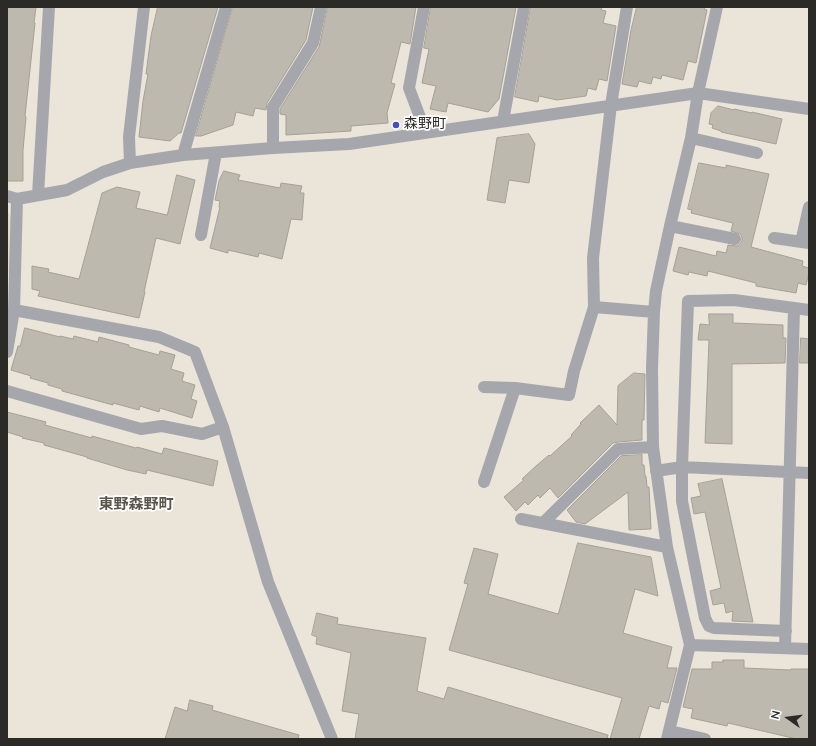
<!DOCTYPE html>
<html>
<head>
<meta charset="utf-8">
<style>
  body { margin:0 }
  #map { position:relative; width:816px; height:746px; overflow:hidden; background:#eae4d9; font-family:"Nunito Sans",sans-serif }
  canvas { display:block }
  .frame { position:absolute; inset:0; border:8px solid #2c2a26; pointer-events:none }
  .north { position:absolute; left:768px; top:698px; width:40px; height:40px; -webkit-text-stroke:3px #fff; paint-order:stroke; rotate:284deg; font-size:11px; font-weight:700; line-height:16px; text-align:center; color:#2c2a26 }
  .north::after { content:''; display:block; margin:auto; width:14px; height:18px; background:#2c2a26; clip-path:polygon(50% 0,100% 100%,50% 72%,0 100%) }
</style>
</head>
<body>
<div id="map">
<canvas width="816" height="746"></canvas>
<div class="frame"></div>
<div class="north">N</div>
</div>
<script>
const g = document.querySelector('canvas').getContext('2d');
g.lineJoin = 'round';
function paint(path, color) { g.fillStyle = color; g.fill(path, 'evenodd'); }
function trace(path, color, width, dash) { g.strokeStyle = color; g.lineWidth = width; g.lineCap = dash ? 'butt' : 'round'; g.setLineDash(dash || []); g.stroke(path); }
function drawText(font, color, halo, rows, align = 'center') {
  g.font = font + ' "Nunito Sans","Noto Sans JP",sans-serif'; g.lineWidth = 3.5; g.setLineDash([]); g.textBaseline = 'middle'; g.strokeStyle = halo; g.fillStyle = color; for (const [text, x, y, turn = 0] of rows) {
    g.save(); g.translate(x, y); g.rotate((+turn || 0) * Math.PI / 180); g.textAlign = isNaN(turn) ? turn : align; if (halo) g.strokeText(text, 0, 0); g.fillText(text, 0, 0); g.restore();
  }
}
paint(new Path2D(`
  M7,211l5,7 -1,55h-4z`), '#e2d9c8');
const building = new Path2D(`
  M7,7h29l-2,16h1l-10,93 1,1 -3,33v31h-16z
  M158,7h60l-37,126h-2l-9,8 -31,-4 4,-36 5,-27h-2l5,-38z
  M233,7h80l-7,33 -39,63 -1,7 -11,-2 -2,8 -17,-4 -3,13 -32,11h-5z
  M328,7h88l-6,37 -9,-2 -10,41 4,1 -8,29 1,10 -37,3v5l-16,1 -49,3v-20l-6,-1v-5l39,-62z
  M431,7h85l-17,92 -11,13 -40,-9 -2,9 -16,-3 6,-23 -14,-3 7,-34 -5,-1z
  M531,7h71l-1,3 5,1 -3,12 13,3 -9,55 -8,-2 -3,11 -8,-2 -2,8 -29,4 -18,-4 -1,6 -23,-5z
  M637,7h68l-1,2 3,1 -11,53 -8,-2 -5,19 -21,-5 -1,4 -8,-2 -2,7 -12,-3 -2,6 -15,-3 9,-54z
  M718,106l16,4v-1l18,4v-1l30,7 -6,25 -55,-12v-1l-9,-3 1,-3 -4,-1 2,-11z
  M529,134l6,10 -6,39 -20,-3 -4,23 -18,-3 10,-62z
  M699,163l27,5v-3l43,9 -18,73 52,14 -1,5 7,2v5l-3,12 -8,-2 -2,10 -40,-7v-3l-48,-12 -1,5 -18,-4 -1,3 -15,-4 6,-24 37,9 1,-5 9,2 2,-8 9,1 3,-2 2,-3v-4l-2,-3 -9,-3 2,-8 -42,-10 1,-3 -4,-1z
  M224,171l16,4 -2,5 42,8 1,-5 21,3 -2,7h4l-2,27 -11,-1 -9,40 -23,-6 -1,4 -30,-7v3l-18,-5 10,-41h-1l1,-6 -5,-1 4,-19z
  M177,175l18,5 -15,64 -24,-6 -12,54h1l-6,26 -101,-22 2,-5 -8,-2v-23l17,3 -1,3 31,7 23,-86 15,-6 23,5 -4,16 31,7z
  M709,314h24v9l50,2v13h3l-1,25 -53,1v80l-27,-1 4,-103h-11l2,-16 9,1z
  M25,328l35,9v-1l13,3 1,-3 24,6 1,-5 30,8v2l30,8 1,-4 15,4 -4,14 13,4 -2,8 13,4 -4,14 6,2 -5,17 -32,-10 -1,4 -19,-6 -1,4 -26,-7v2l-51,-14v-2l-14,-4v-2l-18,-5 1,-2 -20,-6 7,-24h2z
  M801,338l8,1v24h-9z
  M634,373l11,1 -1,46h-2v20l-24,2 -5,1 -55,55 -8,-10 -10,10 -2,-3 -10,10 -3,-3 -9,9 -12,-14 20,-17 -2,-1 14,-13 13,-11 1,1 22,-20 -1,-1 10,-11 -1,-1 19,-18 18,20 1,-39z
  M7,412l39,10 -1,3 47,13v-2l44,12 1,-1 25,7 2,-6 54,13 -5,25 -66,-16 -1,4 -19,-4 -40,-12v-1l-43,-12v-2l-22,-5 1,-1 -16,-5z
  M642,455v10h2l1,11h1l1,11h2l2,42 -22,1 -1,-38 -43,32 -9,-2 -9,-12 54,-54z
  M722,479l31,143 -21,-1 1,-10 -7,2 -2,-10 -11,2 -3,-14 11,-3 -16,-76 -11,2 -3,-16 10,-2 -3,-12z
  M578,543l73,14 7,39 -23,-7 -12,44 49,14 -5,21h10l-9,35 -7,-2 -2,8 -10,-3 -10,33h-29l12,-41 -173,-48 19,-66 -4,-1 10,-35 24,6 -10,40 70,20z
  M317,613l21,5 -1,6 89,14 -9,53 27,8 4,-12 160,48 -1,4h-252l4,-25 -17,-3 9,-58 -35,-9 1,-7 -5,-2z
  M723,660h21v8l47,2v-1h18v70h-12l-69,-16 -1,3 -36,-8 2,-9 -10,-2 9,-38h20v-7h11z
  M190,700l23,6 -1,4 87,25 -1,4h-133l10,-32 12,4z`);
paint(building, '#beb9ae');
trace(building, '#a5a095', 1);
trace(new Path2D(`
  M424,7l-15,81 17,45
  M627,7l-16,98 -18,153 1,49 60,5
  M503,121l21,-114
  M691,138l66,15
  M273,148v-41l40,-64 8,-36
  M183,155l43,-148
  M130,163l-1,-26 15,-130
  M38,195l11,-188
  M7,196l10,3 50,-9 36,-18 27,-9 53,-8 90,-7 76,-4 349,-51 111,16
  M17,199l-3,111 145,27 36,15 28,75 45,155 64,157
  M670,226l65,13
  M201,235l15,-82
  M774,238l35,5
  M801,242l8,-35
  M7,352l7,-42
  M484,387l31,1 54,7 5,-24 20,-64
  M7,391l134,38 21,-3 40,8 21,-7
  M656,471l26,-4 127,6
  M484,482l31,-94
  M521,519l146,28
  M543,523l75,-74 35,-2
  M786,631l-72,-3 -5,-2 -4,-8 -23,-117v-34l6,-166 46,-1 75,10
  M690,645l119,4
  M785,648l9,-340
  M670,731l35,8
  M667,739l23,-94 -23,-98 -14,-100 -1,-78 2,-57 2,-21 14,-65 21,-88 7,-45 19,-86`), '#a6a7ac', 12);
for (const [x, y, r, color] of [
  [396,125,4,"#464cc1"]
]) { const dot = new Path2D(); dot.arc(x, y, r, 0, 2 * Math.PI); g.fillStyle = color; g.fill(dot); trace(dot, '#fff', 1.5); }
drawText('14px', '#2c2a26', '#fff', [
  ["森野町",404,125]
], 'left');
drawText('bold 15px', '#5a554c', '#fff', [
  ["東野森野町",136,505]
]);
</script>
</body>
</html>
